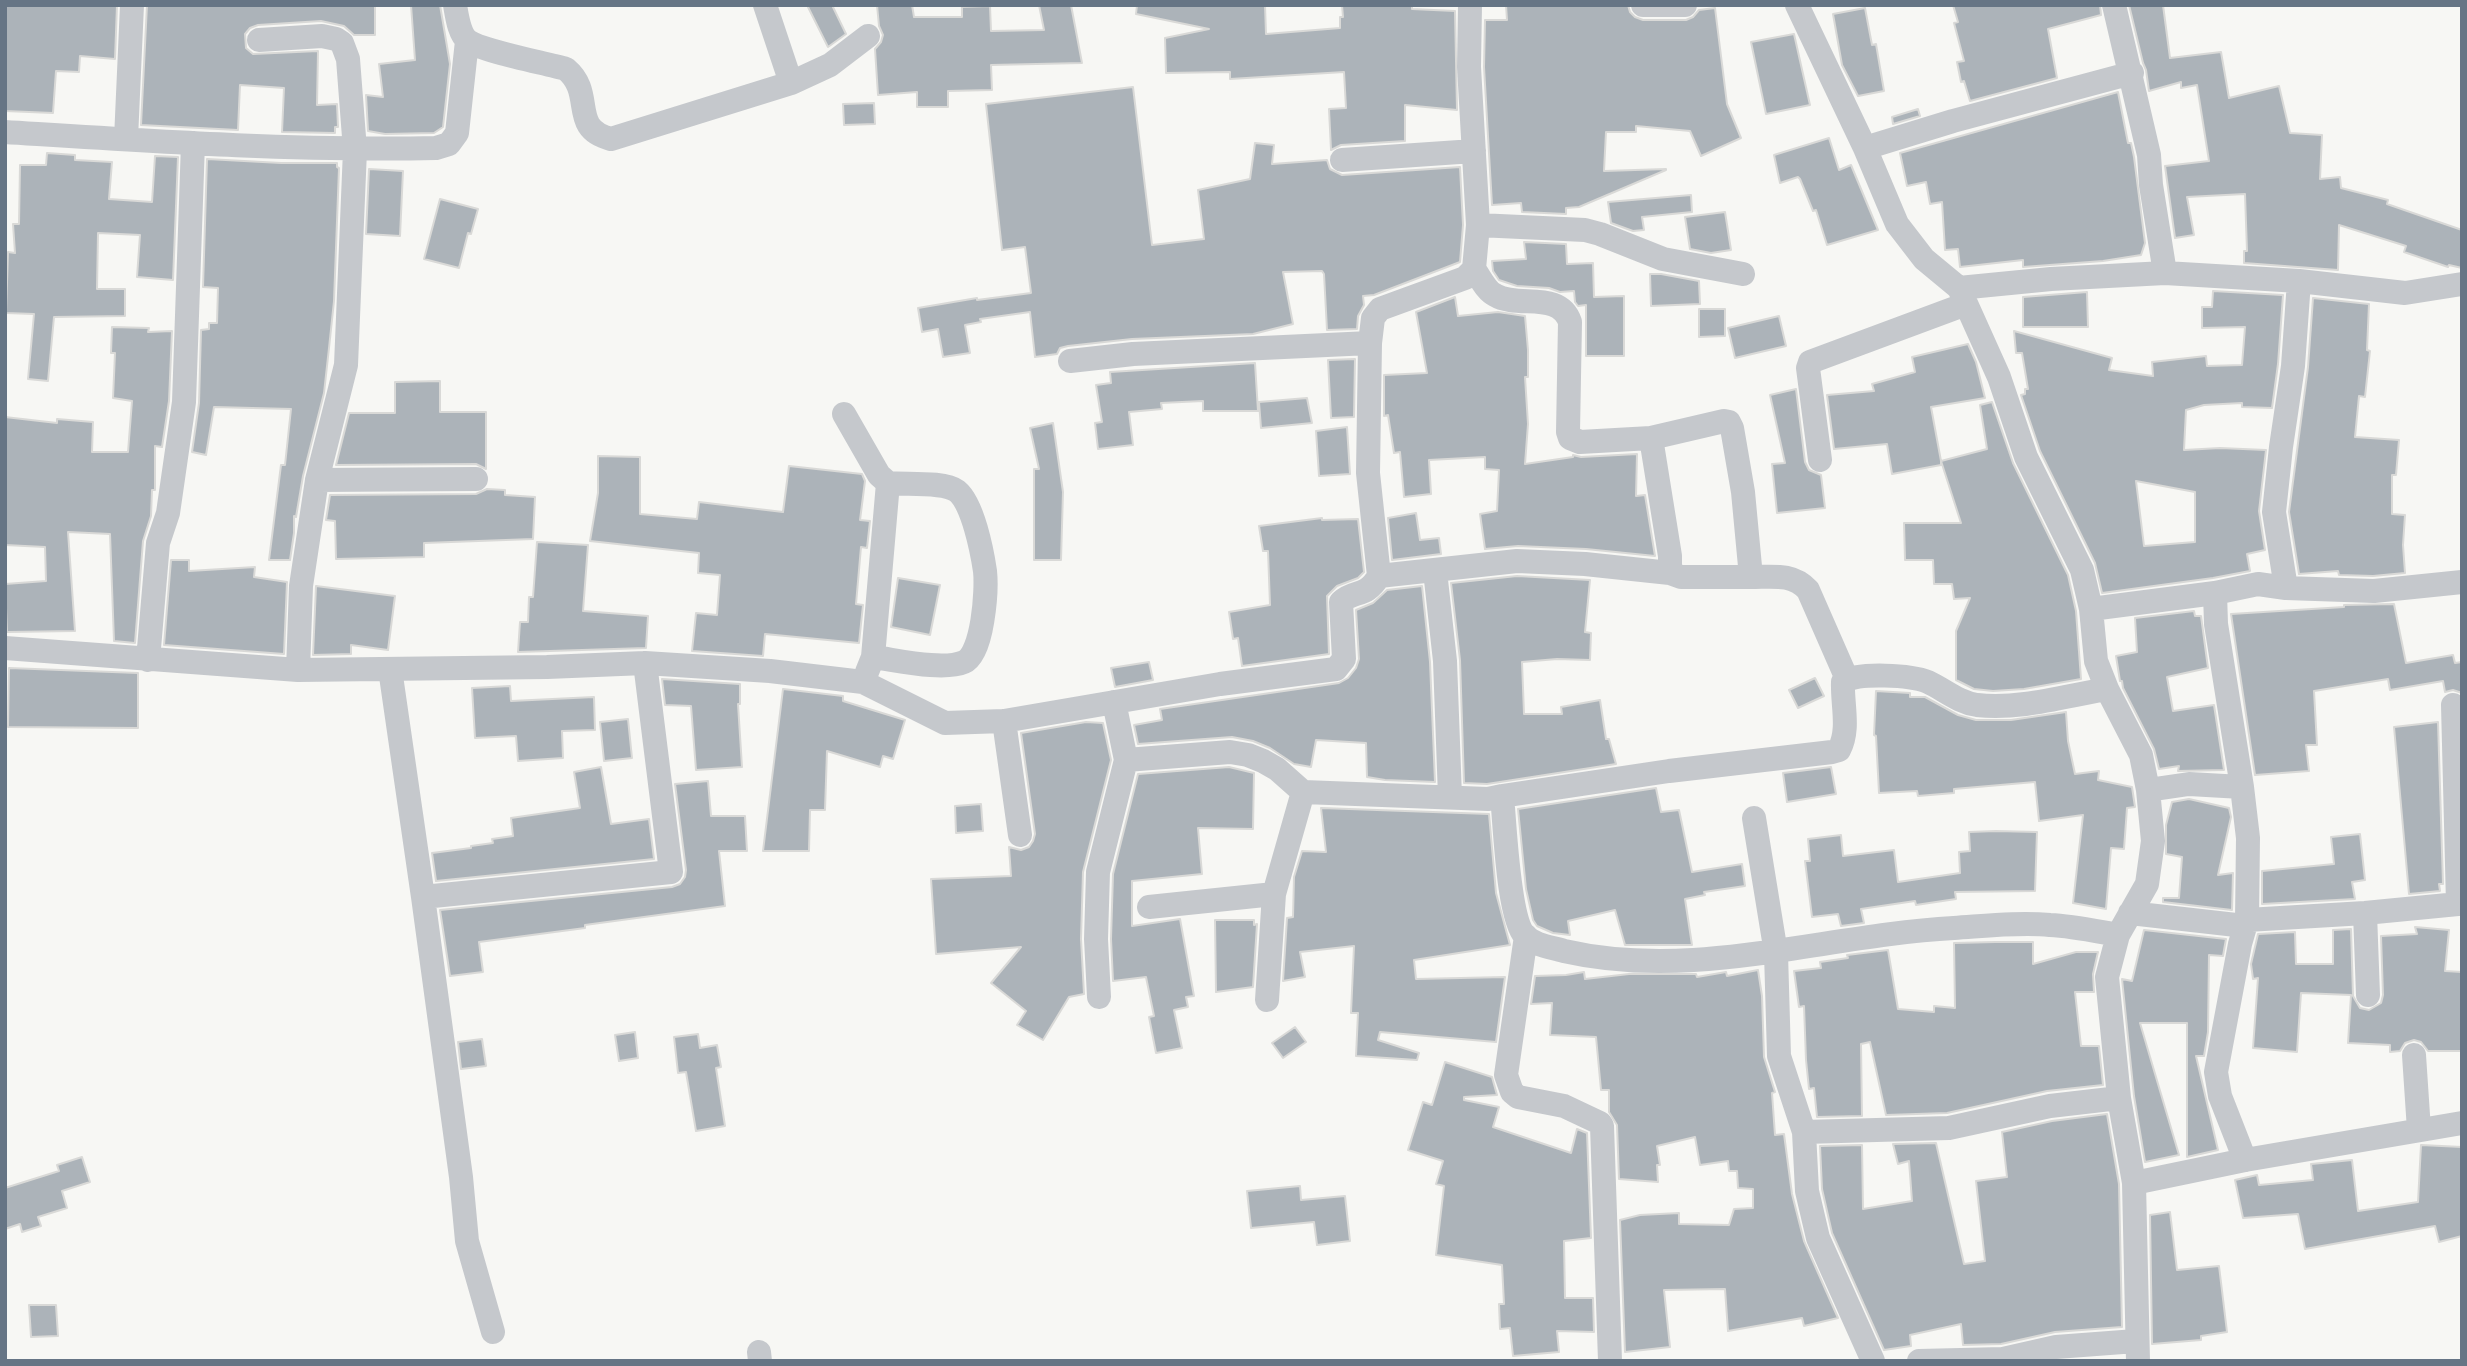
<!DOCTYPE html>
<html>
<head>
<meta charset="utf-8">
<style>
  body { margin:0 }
  #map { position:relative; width:2467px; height:1366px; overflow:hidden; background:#f7f7f4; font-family:"Public Sans",sans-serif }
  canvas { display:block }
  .frame { position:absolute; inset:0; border:7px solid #667585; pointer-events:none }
</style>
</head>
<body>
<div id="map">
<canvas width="2467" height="1366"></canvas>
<div class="frame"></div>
</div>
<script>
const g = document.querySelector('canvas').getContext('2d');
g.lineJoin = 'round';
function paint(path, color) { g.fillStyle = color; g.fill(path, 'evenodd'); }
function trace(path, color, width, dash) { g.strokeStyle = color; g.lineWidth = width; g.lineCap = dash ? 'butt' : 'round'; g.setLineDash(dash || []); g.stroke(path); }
const building = new Path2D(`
  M5,5h112l-2,54 -35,-3 -1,16 -23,-1 -3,42 -48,-2z
  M147,5h228v30h-21l-10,-9 -23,-5 -63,4 -8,3 -5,6 1,14 7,6 65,-3 -1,54 20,-1 1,23h-3v6l-53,-1 2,-44 -44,-3 -2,45 -97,-5z
  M411,5h29l10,59 -7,63 -9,6 -49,1 -17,-3 -2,-36 17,2 -4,-33 36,-4z
  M807,5h25l14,29 -18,13z
  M877,5h35l2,12h48v-10l28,-1 1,25 53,-1 -5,-25h32l11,58 -91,2 1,25 -44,1v16h-31v-15l-39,3 -3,-46 6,-7 2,-7 -4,-9z
  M1137,5h128l1,29 74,-6v-11h3l-1,-12h70v4l43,2 2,99 -52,-5v36l-64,4 -10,5 -2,-41 17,-1 -2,-36 -114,7v-7l-64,1 -1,-35 44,-9 -73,-15z
  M1506,5h122l2,7 5,5 8,3h43l7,-3 6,-7 16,-2 12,96 14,34 -40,18 -11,-25 -54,-5v6h-30l-2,39 62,-2v1l-87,37 -13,1v6l-44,-2 -1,-9 -29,2 -8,-138 1,-47h22z
  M1953,5h147l1,10 -53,14 9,49 -87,23 -6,-20 -3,1 -4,-20 7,-1 -10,-38 4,-1z
  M2129,5h34l7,53 51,-6 8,46 50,-12 11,47 32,2 -2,44 20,-2 1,11 47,12 -1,4 75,26v38l-13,-3 -1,2 -44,-15 2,-6 -67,-21 -1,45 -94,-7v-12h3l-2,-57 -58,3 7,38 -19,3 -10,-72 44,-5 -12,-76 -16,3v-6l-32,9 -3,-21 -3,-7z
  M1865,8l7,37 4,-1 8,47 -26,5 -16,-31 -9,-51z
  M1794,34l16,71 -44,9 -15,-72z
  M1133,87l19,158 52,-6 -6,-49 52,-11 5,-36 19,2 -2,19 55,-4 3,9 12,6 118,-8 3,58 -3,37 -86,33 -11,1 1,9 -6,11 -1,13 -30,1 -3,-56 -2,-3 -39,1 10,52 -40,10 -121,5 -64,7 -8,2 -3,6 -22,3 -5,-45 -50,7 1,3 -16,3 5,28 -27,4 -5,-28 -16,3 -4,-24 59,-10v2l54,-7 -6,-46 -23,3 -16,-146z
  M2118,92l10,51h3l3,14 11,86 -4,12 -38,6 -80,6v-7l-63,7 -2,-18 -13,1 -3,-48 -12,2 -4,-22 -19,4 -7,-33z
  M874,103l1,21 -31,1 -1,-21z
  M1918,109l2,7 -27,8 -1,-7z
  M1829,138l10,32 12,-5 27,65 -51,15 -11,-35 -3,1 -13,-32 -2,-2 -18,6 -6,-28z
  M47,153l28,2v5l37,2 -3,37 43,3 3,-46 23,1 -5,123 -36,-3 3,-42 -42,-2 -1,56h28v27l-71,1 -6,64 -20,-2 6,-65 -28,-1 2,-61 7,1 -2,-29h6l1,-59h26z
  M207,159l74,4h56v4l2,1 -5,133 -5,47 -5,45 -21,83 -7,41 -2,-1v17l-4,27h-21l12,-95h4l6,-56 -77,-2 -8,48 -14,-3 7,-49 2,-73 8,-1v-6h8l1,-35 -15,-1z
  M369,169l34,2 -3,65 -34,-2z
  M1691,195l1,17 -50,5 2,13 -11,1 -22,-8 -3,-21z
  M440,199l38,10 -7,25 -3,-1 -9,35 -35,-9z
  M1725,212l6,38 -20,3 -21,-4 -5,-32z
  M1524,242l42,2 1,20 26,-1 1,34 30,-1v60h-38v-51l-8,1 -3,-4 -1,-11 -14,1 -11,-4 -32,-2 -18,-6 -6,-9 -1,-10 34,-2z
  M1650,274h11l38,7 1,23 -49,2z
  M2213,291l70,4 -5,69 -6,44 -30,-1v-4l-38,2 -18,5 -2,40 36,-2 46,2 -7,61 6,39 -18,4 3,17 -37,7 -111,15 -7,-30 -55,-112 -19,-56 4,-1v-5h3l-6,-36h-6l-2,-22 98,27 -3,12 44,6 -1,-14 54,-6 1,10 35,-1 3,-38 -43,1v-21h10zM2136,481l59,11v50l-51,4z
  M2087,292l1,35h-65v-30z
  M1455,297l3,19 40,-4 27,4 3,34v27h-3l3,47 -3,40 48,-7v-2l8,2 56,-3 -1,42 9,-1 10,61 -69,-7 -68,-3 -33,3 -5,-35 17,-3 2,-41 -14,-1v-12l-56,3 2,34 -27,3 -4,-45 -6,1 -6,-38 -4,1v-41l43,-2 -11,-61z
  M2313,298l56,6 -2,46 3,1 -5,46 -6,-1 -4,41 44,3 -3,35h-4v39l13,1 -2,30 2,28 -32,3 -34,-1 -1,-4 -39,3 -10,-62 19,-145z
  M1699,309h26v27l-26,1z
  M1779,316l7,30 -51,12 -7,-30z
  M112,327l37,1 -1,4 24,-1 -3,70 -7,46 -7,-1v44h-3l-1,26 -8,25 -8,102 -21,-2 -4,-107 -42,-2 7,99 -68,1 -2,-48 41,-3 -1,-34 -40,-2v-128l52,6v-4l36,3 -1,30h36l4,-51 -19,-3 2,-45h-4z
  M1968,344l8,18 9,36 -54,9 10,54 46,-12 -7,-44 12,-3 21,61 55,112 8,36 5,68 -57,10 -31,2 -19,-2 -18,-9v-49l14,-33 -16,1 -2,-15h-18l-1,-24h-28l-1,-37h57l-20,-62v4l-49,9 -5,-30 -53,5 -7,-54 47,-4 -2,-7 43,-12 -3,-15z
  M1355,359l-1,58 -23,1 -3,-58z
  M1255,363l3,48h-55v-10l-42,2 1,6 -33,3 4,33 -35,4 -3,-26 7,-1 -6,-37 15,-2 -1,-11z
  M440,381v31h46v57l-10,-5 -140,1 13,-52h46v-31z
  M1796,389l9,73 4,8 12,5 4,33 -48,5 -5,-49 13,-1 -15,-68z
  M1307,398l5,25 -51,5 -2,-26z
  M1053,423l10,69 -2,68h-27v-91h5l-9,-41z
  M1347,427l3,47 -31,2 -3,-45z
  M598,456l42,1v57l57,5 2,-17 84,10 6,-46 73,8 3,7 -5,39 10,1 -3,27 -6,-1 -5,57 7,1 -4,38 -94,-9 -2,22 -71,-5 4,-38 21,2 3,-40 -22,-2 1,-20 -109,-12 8,-48z
  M487,489l18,1v5l30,2 -2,42 -109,4v14l-88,2 -1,-38 -9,-1 4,-25 146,-1z
  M1416,513l4,27 19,-2 2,16 -49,6 -4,-42z
  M1322,518v2l36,-1 6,53 -6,6 -21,8 -10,10 2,58 -87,12 -4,-28 -5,1 -4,-27 41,-7 -2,-54h-5l-4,-25z
  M537,542l51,3 -5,66 65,5 -2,32 -128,4 2,-30h8l1,-25h4z
  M171,560h18v11l66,-4 -1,10 33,5 -3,72 -120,-9z
  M1517,576l73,4 -5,52 6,1 -1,27 -33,-1 -35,3 2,52h38l-1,-7 39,-7 6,39h3l7,25 -129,20 -23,-1 -4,-123 -9,-77z
  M898,578l42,7 -10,50 -39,-8z
  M316,586l79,10 -7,54 -37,-5v9l-38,1z
  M1422,586l8,76 5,120 -50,-2 -18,-3 -1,-34 -50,-3 -5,27 -17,-3 -24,-16 -17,-7 -21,-4 -94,7 -4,-19 28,-5 -2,-11 179,-26 9,-5 8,-10 3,-9 -3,-49 17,-7 14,-13z
  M2394,604l12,59 47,-8 2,8 7,-1v31l-9,-3 -8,2 -2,-11 -53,9 -2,-11 -74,12 3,54h-11l3,26 -54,4 -24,-161 113,-7v-2z
  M2194,611l1,5h6l7,52 -41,9 6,34 41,-6 10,65 -46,1 1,-5 -20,3 -5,-20 -31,-61 -1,-7h-2l-4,-25 21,-4 -2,-34z
  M1149,662l4,18 -38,7 -4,-19z
  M9,668l129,5v55l-130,-1z
  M1815,678l9,18 -26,12 -9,-18z
  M662,679l78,5v20h-2l4,63 -46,3 -5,-64 -26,-1z
  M510,686l1,15 83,-4 1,33 -33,1 1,27 -45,3 -2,-25 -41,2 -3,-50z
  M783,689l60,7v5l62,19 -12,39 -10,-3 -3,11 -53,-16 -2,59h-15l-1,41h-46z
  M1876,691l34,2v4h15l33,18 18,5h35l55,-8 2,29 7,33 24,-3 -1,9 34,7 3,20 -8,1 -3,41 -13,-1 -5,61 -33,-6 10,-88 -44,6 -4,-39 -81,7v4l-36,3 -1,-5 -38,2 -3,-57 -2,-1z
  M628,719l4,39 -28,3 -4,-39z
  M1086,722l17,1 8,37 -28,112 -2,67 3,55 -15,3 -26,43 -26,-15 9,-14 -35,-28 30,-36 -85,7 -5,-75 80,-3 -2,-29 12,3 8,-3 4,-6 2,-7 -14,-101z
  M2438,722l5,162h-4l1,7 -31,3 -15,-167z
  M601,767l10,57 38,-5 5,40 -218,22 -4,-28 39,-5v-2l22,-3 -1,-4 21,-3 -2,-18 69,-10 -6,-36z
  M1229,767l25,6 -1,56 -55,-1 4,46 -70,7v45l48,-7 14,77 -8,1 2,10 -14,3 8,38 -26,5 -7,-36 5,-1 -8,-39 -33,4 -2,-42 2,-65 25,-100z
  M1831,767l5,27 -49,8 -4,-29z
  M708,781l3,35h34l2,35h-28l6,55 -140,19v3l-106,14 4,30 -33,4 -10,-66 232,-23 8,-3 5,-7 1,-7 -11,-86z
  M1656,788l5,24 18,-2 13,62 50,-8 3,22 -41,6 1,3 -20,4 7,46h-67l-10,-35 -47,11 2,14 -17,-2 -16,-7 -4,-6 -7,-31 -8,-80z
  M2189,799l40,9 2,9 -13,58 15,-2 -1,37 -69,-8v-4h16l3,-41 -16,-3v-29l6,-23z
  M981,804l2,27 -27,2 -1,-27z
  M1321,808l168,6 7,79 14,52 -96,15 2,19 89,-2 -9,65 -116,-10 -2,8 41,13 -2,7 -61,-4 2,-43h-7l3,-67 -54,6 5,25 -22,4 4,-63 6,-1 1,-40 8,-26 24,1z
  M1996,831l41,1 -2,59 -80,1 1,7 -40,6 -1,-4 -54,8 3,14 -23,3 -3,-12 -26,3 -7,-56h5l-2,-22 33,-4 2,21 51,-6 4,32 62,-9 -1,-21 11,-1 -1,-19z
  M2360,834l5,46 -13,2 3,17 -93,5v-33l72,-7 -3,-27z
  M1215,920h39v5l3,-1 -4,63 -37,5z
  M2415,927l34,3 -4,41 17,1v79h-34l-7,-9 -7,-2 -9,3 -5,8 -10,1v-7l-42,-2 3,-48 -50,-2 -4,59 -44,-4 5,-70 -5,1 -2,-15 7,-30 37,-2 1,32h37v-34l18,-1 2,67 7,12 9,2 12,-7 2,-8 -2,-59 36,-2z
  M2144,930l82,9 -3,17 -14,-1 -1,77 -4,24h-8l22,94 -31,7v-134h-47l39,132 -34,7 -11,-66 -12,-117 10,2z
  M1995,942h38v22l43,-12h22l-5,22 1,18h-19l6,54h18l4,39 -56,6 -100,22 -61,2 -16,-73 -9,2 1,72 -45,1 -3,-29 -5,1 -3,-29 -2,-54 -5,1 -5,-36 27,-3 -1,-6 28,-4 -1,-3 41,-5 10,59 36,3v-6l21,2 -1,-65z
  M1758,970l4,26 2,61 11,35 -3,1 3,42 9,-1 8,60 12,47 34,77 -34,8 -2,-8 -74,13 -3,-42 -61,1 6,57 -45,5 -5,-132 20,-5 39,-2v11l50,1 5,-16 19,-1v-19l-15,-1 -1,-17h-8l-1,-10 -28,4 -5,-28 -38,9 3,19h-3l1,17 -39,-3 -2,-54 -8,-13v-22h-8l-5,-53 -46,-2 2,-32 -21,1 4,-28 31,-1 18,-3 1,7 44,-5h67l1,3 29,-5 1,4z
  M1295,1027l11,15 -23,16 -11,-15z
  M635,1032l3,26 -19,3 -4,-26z
  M698,1034l2,14 17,-3 4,22 -5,1 9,58 -29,5 -10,-59 -8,1 -4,-36z
  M482,1039l4,27 -25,3 -3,-27z
  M1445,1062l47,15 5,18 -33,2v3l35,7 -6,20 78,26 6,-24 10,4 4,105 -27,3 1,57h28l1,34 -37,-1 2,21 -46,4 -3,-28 -10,1 -1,-25h5l-2,-39 -66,-10 8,-69 -8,-2 7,-23 -35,-11 15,-48 9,3z
  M2107,1114l12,70 3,143 -67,5 -54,12 -38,1 -2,-21 -51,11 1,11 -27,4 -52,-117 -10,-44 -2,-43 42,-1 1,64 49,-8 -3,-40 -11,3 -5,-20 43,-1 28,121 21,-3 -9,-80 31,-4 -5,-45 50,-11z
  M2421,1145l41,2v89l-23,6 -4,-16 -130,23 -7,-35 -55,4 -8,-38 22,-5 2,10 54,-5 -2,-16 41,-4 6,51 60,-9z
  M82,1157l8,25 -28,9 5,17 -29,9 3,9 -19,6 -2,-8 -15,5v-41l54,-17 -2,-6z
  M1300,1186l1,14 44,-4 5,45 -33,4 -3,-23 -63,6 -4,-37z
  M2170,1212l7,58 42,-4 8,66 -26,4v4l-49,4 -2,-129z
  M29,1305h27l2,31 -27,1z`);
paint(building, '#acb3b9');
trace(building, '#d9d9d7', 2);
trace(new Path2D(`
  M455,5c2,11 4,29 13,36 14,10 77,22 98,28 30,25 2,59 45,70l180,-56 39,-18 38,-29
  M765,5l26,78
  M1643,5h42
  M1797,5l68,143 32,76 27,35 35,29 40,89 27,80 56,113 9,39 5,52 11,28 34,66 7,35 5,51 -6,43 -29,51 -11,42 12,121 15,85 4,178
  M2114,5l35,150 2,30 14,88
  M259,40l63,-4 14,3 6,4 6,16 7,91 -9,215 -29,115 -16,106 -3,84
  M5,132c144,9 287,19 431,16l13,-4 8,-11 10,-92
  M126,139l6,-134
  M1865,148l88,-27 179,-48
  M1342,160l132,-9
  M1478,225l107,5 15,4 63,25 80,15
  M1959,288l92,-9 114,-6 134,8 106,12 57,-9
  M1070,361l63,-7 237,-11
  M844,414l35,61 9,8c18,2 55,-2 69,8 16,13 25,60 28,80 2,19 -2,83 -21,91 -21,9 -67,-2 -91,-5
  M1651,438l73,-17 5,1 3,6 11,64 8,85h-70l-11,-4
  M1820,460l-12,-92 2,-6 156,-58
  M317,480l159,-1
  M1435,571l10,90 5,136
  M1379,576l138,-15 68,3 85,9v-17l-19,-118 -71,4 -10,-4 -2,-6 2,-110c-11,-32 -52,-13 -75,-27 -9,-4 -15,-18 -21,-26
  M1751,577c22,0 41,-4 57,13l39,89
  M2286,588l-12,-76 7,-65 12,-81 6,-85
  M2091,609l124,-16 43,-9 28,4 88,3 88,-9
  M5,648l293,22 249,-3 98,-4 125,8 93,11 82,41 59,-2 216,-37 116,-15 8,-10 -3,-57c14,-13 24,-3 38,-26l-11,-103 2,-130 3,-25 7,-9 85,-31 9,-9 4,-44 -9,-158 1,-62
  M148,660l10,-117 10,-30 16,-111 9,-259
  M390,669l33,228 248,-25 -26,-209
  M867,672l6,-15 15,-174
  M1114,702l12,58
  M2453,705l5,199h4
  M1004,721l16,114
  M2242,787l6,51 -1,82
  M2148,790l41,-6 53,3 -26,-163 -1,-31
  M1502,796l167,-25 163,-19 7,-2c11,-21 3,-45 4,-68 15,-10 68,-7 85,0 17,8 30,20 49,23 42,5 88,-9 130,-16
  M1754,818l22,135 3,103 25,76 3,59 11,47 55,123
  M423,897l38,280 6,64 26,91
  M1149,907l125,-13
  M2130,913l115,13
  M2365,913l3,82
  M1526,936l-20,139 6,17 6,5 46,9 36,17 2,3 8,235
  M1099,997l-3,-58 2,-67 28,-112 104,-8 18,3 15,6 14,8 26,23 185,7 14,-3c3,28 6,122 23,140 11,10 26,11 39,15 131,30 260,-16 390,-23 31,-2 65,-6 96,-3 22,1 45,6 68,10
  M1267,1000l7,-106 29,-102
  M2414,1055l5,75
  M1804,1132l145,-4 101,-22 69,-8
  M2245,1160l-25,-64 -4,-24 24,-128 7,-24 118,-7 93,-9
  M2134,1183l111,-23 217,-37
  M759,1352l1,9
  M1919,1361l84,-2 53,-12 80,-6`), '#c5c8cc', 24);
</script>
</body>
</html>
